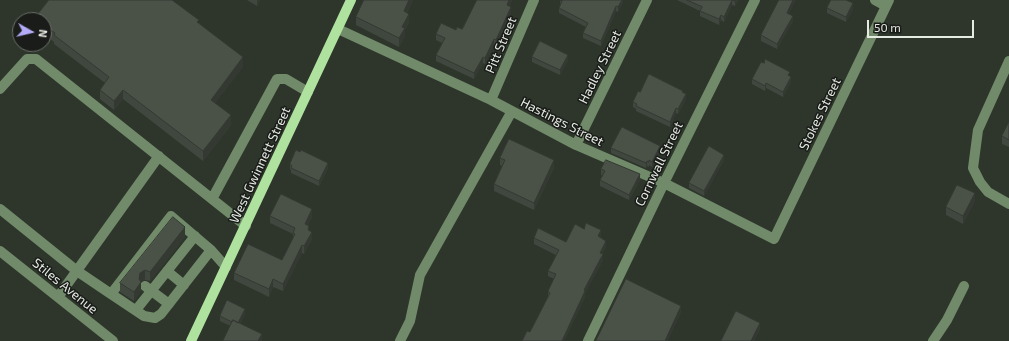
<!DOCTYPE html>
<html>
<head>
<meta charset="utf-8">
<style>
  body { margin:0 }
  #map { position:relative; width:1009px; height:341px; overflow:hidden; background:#2e362c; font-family:"Exo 2",sans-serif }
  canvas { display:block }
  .north { position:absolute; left:12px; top:12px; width:40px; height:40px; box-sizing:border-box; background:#191c18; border:1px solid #6b6e69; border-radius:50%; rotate:98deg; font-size:11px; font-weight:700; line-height:16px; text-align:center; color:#e5eae3 }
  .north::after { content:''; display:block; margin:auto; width:14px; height:18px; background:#b4acf9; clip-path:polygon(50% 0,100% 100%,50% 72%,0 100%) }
  .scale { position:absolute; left:867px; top:20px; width:107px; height:18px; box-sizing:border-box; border:2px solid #e5eae3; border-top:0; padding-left:5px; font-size:12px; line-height:14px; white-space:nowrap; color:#e5eae3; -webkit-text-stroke:3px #191c18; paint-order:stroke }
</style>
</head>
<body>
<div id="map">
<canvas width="1009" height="341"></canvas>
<div class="north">N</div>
<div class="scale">50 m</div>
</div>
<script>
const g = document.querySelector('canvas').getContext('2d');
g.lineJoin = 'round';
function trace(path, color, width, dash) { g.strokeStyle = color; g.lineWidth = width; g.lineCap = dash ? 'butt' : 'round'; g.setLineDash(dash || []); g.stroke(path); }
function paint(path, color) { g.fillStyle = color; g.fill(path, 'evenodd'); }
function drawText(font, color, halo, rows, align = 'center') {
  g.font = font + ' "Exo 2",sans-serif'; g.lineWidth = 3; g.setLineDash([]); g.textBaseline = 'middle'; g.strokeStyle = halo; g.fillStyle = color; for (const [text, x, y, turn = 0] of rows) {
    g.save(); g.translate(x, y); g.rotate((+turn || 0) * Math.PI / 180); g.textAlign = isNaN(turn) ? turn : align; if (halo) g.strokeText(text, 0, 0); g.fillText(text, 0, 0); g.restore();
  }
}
trace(new Path2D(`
  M875,0l11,6
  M338,29l153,71 85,45 88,38 110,56 115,-239
  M1009,61l-31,69 -5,38 7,14 8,10 21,12
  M0,89l27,-30h9l210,167
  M491,100l43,-100
  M576,145l71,-145
  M212,199l65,-120h9l22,13
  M0,209l77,62 34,23 60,-78 40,34 15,17
  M0,251l113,90
  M167,271l17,14
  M145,286l24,18
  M111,294l33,22 11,2 6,-4 50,-64
  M58,297l101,-141
  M136,310l59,-74
  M400,341l10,-20 10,-46 92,-164
  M588,341l76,-158 91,-183
  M933,341l14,-21 17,-34`), '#718b6a', 10);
trace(new Path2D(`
  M191,341l160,-341`), '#aee29e', 10);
paint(new Path2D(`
  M247,0h13l-3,6z
  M364,0h49l-6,13 2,9 -4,8v6l-6,11 -43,-22v-8z
  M477,0h35l-3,7 2,6 -15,33 -2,-1 -9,19 -2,-1 -9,16 -38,-18v-6l6,-12 -6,-3v-6l20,-4 6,-1z
  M560,0h63v2l-5,10 -2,-1 -15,35 -18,-8v-5l3,-6 -27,-14v-5l1,-3z
  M677,0h61l-3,6 -3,-1 -8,17 -3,-2 -2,5 -19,-9v-5z
  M827,8l26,1 -7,13 -19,-9z
  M789,14l4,7 -16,28 -16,-8v-6z
  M35,18l164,5 44,44 -28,36 16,22 -28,36 -80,-62 -9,11 -14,-11v-9l5,-7 -51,-39v-2l-10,-8v-14h-9z
  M532,57l36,3 -8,15 -28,-13z
  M790,76l1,6 -8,15 -17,-9 -1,3 -13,-7v-5z
  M640,92l43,1 3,6 -8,15 -2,-1 -6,14 -34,-16v-2l-3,-2v-5z
  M1009,122v25l-7,-3v-8z
  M611,148l49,3 -8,16 -3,-2v2l-2,-1 -1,2 -35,-15z
  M500,158l54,10 -20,42 -40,-19v-7l8,-18 -2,-1z
  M724,160l-20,36 -15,-8v-5z
  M290,164l38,4 -9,18 -28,-13v-3l-1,-1z
  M601,169l39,11 -11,20 -29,-14v-6l3,-4 -2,-1z
  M975,201l-12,23 -17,-9v-8z
  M270,216l42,1 -4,8 4,14 -8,15 -2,-1 -19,38 -10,-4 -4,10 -35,-17v-7l48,-13 11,-20v-6l-23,-11z
  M584,229l17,7 -1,1 6,9 -4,8 1,6 -18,33v4l-21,44h-42l5,-10 3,1 18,-35v-6l6,-12 -6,-3v-5l8,-16 -22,-11v-6l32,4z
  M185,237l-35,44 -5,-1 -4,1v10l-7,10 -14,-9v-9z
  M245,314l-5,10 22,17 -42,-20v-5z`), '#40473e');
paint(new Path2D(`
  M257,0h3l-3,6z
  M409,0h4l-9,19v-8z
  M509,0h3l-5,11v-6z
  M622,0h1v2l-5,10v-5z
  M732,0v5l-8,17v-5z
  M735,0h3l-3,6z
  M793,0h3l-9,18v-5z
  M853,3v6l-7,13v-5z
  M616,6v5l-15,35v-5z
  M511,7v6l-15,33v-6z
  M409,14v8l-4,8v6l-6,11v-9l3,-11z
  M721,15v5l-2,5v-6z
  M793,16v5l-16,28v-5z
  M494,39v6l-9,19v-6z
  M568,55v5l-8,15v-5z
  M243,57v10l-32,42v-9z
  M483,57v6l-9,16v-6z
  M791,77v5l-8,15v-5z
  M766,83v5l-1,3v-5z
  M123,90v9l-9,11v-9z
  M686,94v5l-8,15v-5z
  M676,108v5l-6,14v-5z
  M231,115v10l-28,36v-10z
  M660,146v5l-8,16v-5z
  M724,155v5l-20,36v-5z
  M554,160v8l-20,42v-7z
  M647,161v5l-1,2v-5z
  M328,163v5l-9,18v-5z
  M640,174v6l-11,20v-5z
  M975,193v8l-12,23v-8z
  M312,209v8l-7,14v-7z
  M185,227v10l-35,44v-9z
  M601,230v6l-3,6v-6z
  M312,232v7l-8,15v-8z
  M606,241v5l-6,12v-5z
  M302,245v8l-19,38v-7z
  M603,254v6l-18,33v4l-21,44h-2l22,-51z
  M145,270v10l-5,2h1v9l-7,10v-9l5,-13 1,-6z
  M273,279v8l-4,10v-8z
  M681,306v7l-13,28h-3z
  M245,309v5l-8,16v-6z
  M760,323v7l-6,11h-3z
  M262,334v7h-4z`), '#343932');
const building = new Path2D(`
  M49,0h123l27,20 -2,2 46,35 -32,43 20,15 -28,36 -80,-61 -9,11 -14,-11 9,-13 -55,-42 1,-2 -11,-8v-5h-6l-3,-2z
  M364,0h45l-5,11 5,3 -7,13 3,1 -6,10 -43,-21z
  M477,0h32l-2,5 4,2 -15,33 -2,-1 -9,19 -2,-1 -9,16 -38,-18 9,-17 -9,-4 5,-11 15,7 1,-3 5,2z
  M560,0h62l-4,7 -2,-1 -15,35 -18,-8 5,-10 -29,-15 3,-7z
  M687,0h48v1l-3,-1 -8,17 -3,-2 -2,4 -19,-8 2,-4z
  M779,0h14l-6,13 6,3 -16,28 -16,-9z
  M831,0h15l7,3 -7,14 -19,-9z
  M540,41l28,14 -8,15 -28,-13z
  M765,59l25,13 -2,3 3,2 -8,15 -17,-9 -1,3 -13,-7 9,-17 3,1z
  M649,74l34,17 -1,1 4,2 -8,15 -2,-1 -6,14 -34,-16 1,-2 -4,-2 5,-11 2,1z
  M1009,122v18l-7,-4z
  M622,127l38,19 -8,16 -3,-2v2l-2,-1 -1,2 -35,-15z
  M509,139l45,21 -20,43 -40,-19 11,-24 -5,-2z
  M709,146l15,9 -20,36 -15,-8z
  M296,150l4,2 1,-2 27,13 -9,18 -28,-13 1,-2 -2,-2z
  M606,160l34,14 -11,21 -29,-15 5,-9 -4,-2z
  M957,185l18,8 -12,23 -17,-9z
  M281,194l31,15 -7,15 4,2 -1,4 4,2 -8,14 -2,-1 -19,39 -10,-5 -4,10 -35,-16 14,-29 34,16 13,-26 -2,-1 2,-5 -25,-12z
  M173,217l12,10 -35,45 -5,-2 -5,3 -1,6 2,3 -7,10 -14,-9z
  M586,223l15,7 -3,6 8,5 -6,12 3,1 -19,36 1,1 -23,50h-40l5,-10 3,1 20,-39 -2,-2 8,-17 -8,-3 11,-21 -25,-12 4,-10 28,14 9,-18 9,5z
  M626,279l55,27 -16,35h-69z
  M227,300l18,9 -7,14 -5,-3 -1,2 -12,-6z
  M736,311l24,12 -9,18h-30z
  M233,320l29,14 -4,7h-35z`);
paint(building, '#4a5248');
trace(building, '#343932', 1);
drawText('13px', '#e5eae3', '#191c18', [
  ["Pitt Street",501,45,-67],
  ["Hadley Street",600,67,-64],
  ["Stokes Street",820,114,-64],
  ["Hastings Street",562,122,27],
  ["Cornwall Street",659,164,-64],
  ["West Gwinnett Street",260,165,-65],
  ["Stiles Avenue",65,286,39]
]);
</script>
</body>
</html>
